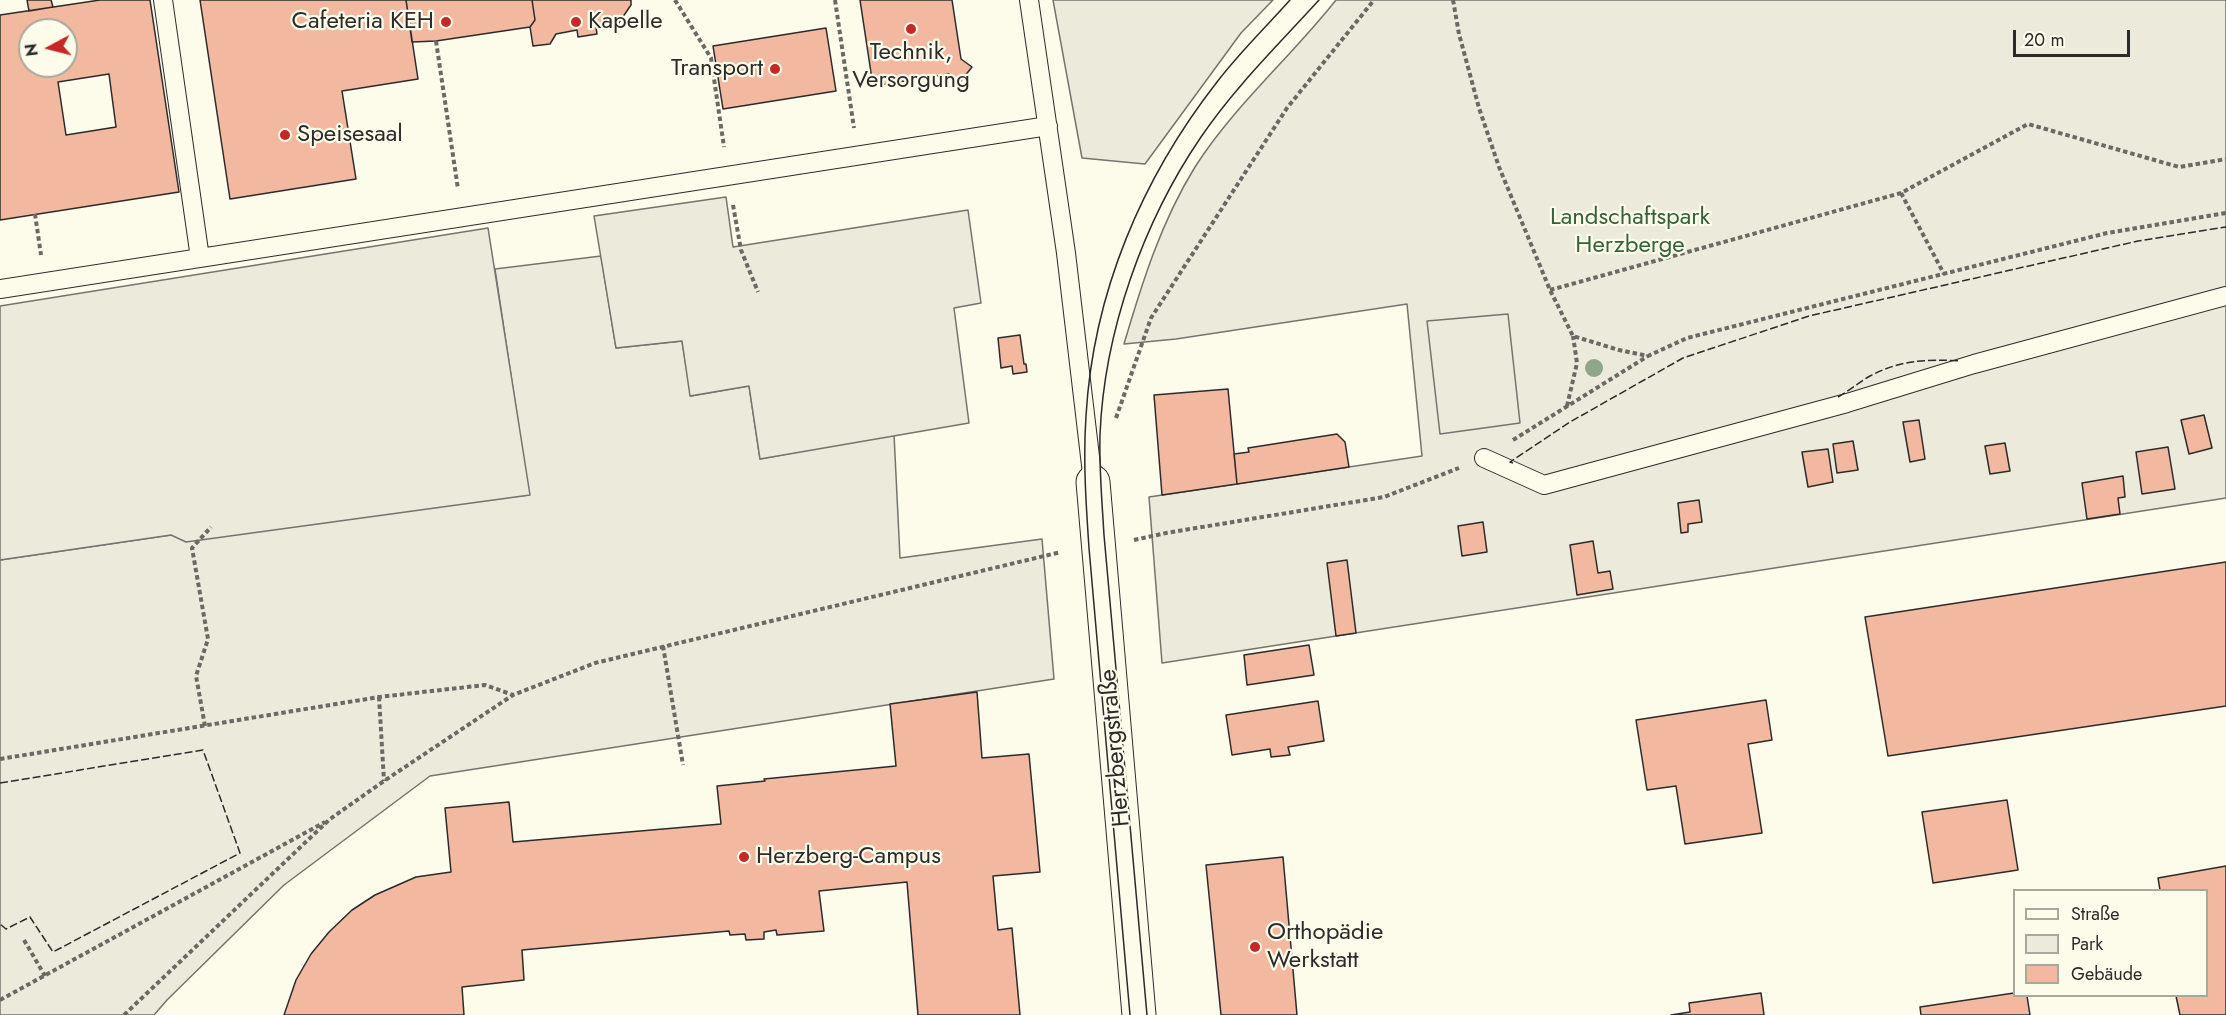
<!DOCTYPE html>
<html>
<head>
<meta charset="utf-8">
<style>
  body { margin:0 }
  #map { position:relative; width:2226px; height:1015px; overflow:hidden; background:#fdfbea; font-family:Jost,sans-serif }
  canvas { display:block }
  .legend { position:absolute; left:2013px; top:889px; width:195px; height:108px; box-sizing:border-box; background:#fdfbea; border:2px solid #a9a89e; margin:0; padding:8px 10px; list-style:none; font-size:18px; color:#2b2b2b }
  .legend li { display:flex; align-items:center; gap:12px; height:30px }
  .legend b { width:30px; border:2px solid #a9a89e }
  .north { position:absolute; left:18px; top:18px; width:60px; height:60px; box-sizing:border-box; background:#fdfbea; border:2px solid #a9a89e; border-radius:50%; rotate:263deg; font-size:16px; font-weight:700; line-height:24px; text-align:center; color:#2b2b2b }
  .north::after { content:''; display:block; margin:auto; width:21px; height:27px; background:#c62828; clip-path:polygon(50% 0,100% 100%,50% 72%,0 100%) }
  .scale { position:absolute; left:2013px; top:30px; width:117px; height:27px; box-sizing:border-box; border:3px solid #2b2b2b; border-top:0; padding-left:8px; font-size:18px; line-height:21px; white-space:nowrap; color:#2b2b2b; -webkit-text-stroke:4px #fdfbea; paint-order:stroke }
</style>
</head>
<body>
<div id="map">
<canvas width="2226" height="1015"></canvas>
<ul class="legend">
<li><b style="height:8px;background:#fdfbea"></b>Straße</li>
<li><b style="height:16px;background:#ecebdb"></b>Park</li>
<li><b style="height:16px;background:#f2b8a0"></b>Gebäude</li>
</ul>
<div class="north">N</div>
<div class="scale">20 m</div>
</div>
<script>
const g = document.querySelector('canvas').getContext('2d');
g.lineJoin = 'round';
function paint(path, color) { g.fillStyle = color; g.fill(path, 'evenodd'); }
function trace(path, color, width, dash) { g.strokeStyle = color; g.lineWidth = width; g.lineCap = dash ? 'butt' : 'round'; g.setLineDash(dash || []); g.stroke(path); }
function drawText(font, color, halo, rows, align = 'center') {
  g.font = font + ' Jost,sans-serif'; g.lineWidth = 4.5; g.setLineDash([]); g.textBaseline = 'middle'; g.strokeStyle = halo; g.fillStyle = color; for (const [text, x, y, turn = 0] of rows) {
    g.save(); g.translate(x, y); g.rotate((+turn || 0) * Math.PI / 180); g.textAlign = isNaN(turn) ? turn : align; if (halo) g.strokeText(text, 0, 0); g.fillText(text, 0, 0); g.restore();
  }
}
const green = new Path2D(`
  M1053,0h220l-32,33 -96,131 -63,-6z
  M1336,0h890v498l-1064,165 -13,-166 273,-41 -15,-152 -231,35 -52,5c18,-61 37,-122 71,-177 39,-61 96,-110 141,-167z
  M601,256l15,92 66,-7 9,55 58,-10 11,73 134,-25 6,124 142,-19 12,140 -624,97 -146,109 -117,115 -13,15h-154v-455l171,-25 358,-40 -34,-226z`);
paint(green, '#ecebdb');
trace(green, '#74746e', 1.5);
const parking = new Path2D(`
  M726,197l7,50 235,-37 13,93 -27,5 15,115 -209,36 -11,-73 -59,10 -8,-55 -66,7 -22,-132z
  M488,228l42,267 -344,47 -15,-7 -171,25v-254z
  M1508,314l12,109 -80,11 -13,-113z`);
paint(parking, '#eceadb');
trace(parking, '#74746e', 1.5);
const building = new Path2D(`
  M27,0h24l2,7 -24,4z
  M100,0h50l29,192 -179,28v-205zM30,30h36v36h-36zM109,74l7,53 -50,8 -8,-53z
  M200,0h206l12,79 -76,12 14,88 -126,20z
  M406,0h126l3,20 -5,7 -94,14 -24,1z
  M532,0h99v5l-13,19 -22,3 1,7 -19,3 -1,-7 -21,4 -6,10 -17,2 -3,-19 5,-7z
  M860,0h92l9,59 11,8 -12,15 -11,-8 -76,12z
  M826,28l10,63 -113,18 -10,-63z
  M1020,335l4,29h2l1,8 -14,2 -1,-8 -11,2 -3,-30z
  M1228,389l9,95 -75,11 -8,-100z
  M2204,415l8,33 -23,6 -8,-34z
  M1919,420l6,39 -15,3 -7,-40z
  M1337,434l8,8 4,25 -112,17 -3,-30 15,-2 -1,-4z
  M1853,441l5,29 -21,3 -4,-29z
  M2005,443l5,28 -20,3 -5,-28z
  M2168,447l7,42 -33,5 -6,-42z
  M1828,449l5,33 -25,5 -6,-35z
  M2123,476l2,21 -7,1 2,16 -33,5 -5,-36z
  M1699,500l3,22 -14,2v8l-7,1 -3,-30z
  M1483,522l4,30 -25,4 -4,-30z
  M1593,541l5,32 12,-2 3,18 -36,6 -7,-50z
  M1347,560l9,73 -20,3 -9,-73z
  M2226,562v144l-338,50 -23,-139z
  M1309,645l5,30 -67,10 -3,-30z
  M977,692l5,66 47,-4 11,118 -47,4 5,54 14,-2 8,87h-102l-11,-133 -88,9 5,40 -47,4 -1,-5 -12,2v7l-18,1 -1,-6 -15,1 -1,-4 -207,19 2,30 -62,7 2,28h-180l12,-35 15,-26 18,-22 23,-22 23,-15 41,-18 35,-5 -6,-64 64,-6 4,40 208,-18 -4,-38 48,-5 -1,-2 132,-13 -6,-62z
  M1766,700l6,40 -24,4 14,89 -77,11 -9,-58 -29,4 -11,-70z
  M1318,701l6,40 -36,6 2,8 -19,2 -1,-8 -38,6 -6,-40z
  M2007,800l11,70 -85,13 -11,-71z
  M1283,857l14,158h-76l-15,-150z
  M2226,866v149h-46l-4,-19h30v-106h-46l-2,-12z
  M1761,993l3,22h-93l19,-3 -1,-9z
  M2014,993v3h13l3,19h-109l-1,-8z`);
paint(building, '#f2b8a0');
trace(building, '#2b2b2b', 1.5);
const service = new Path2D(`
  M163,0l37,258
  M1029,0l37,253 27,229
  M0,289c349,-53 698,-109 1048,-163
  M1484,458l60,27 303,-82 127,-39 252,-68`);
const minor = new Path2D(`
  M1093,482l46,533`);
trace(service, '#2b2b2b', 20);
trace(minor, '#2b2b2b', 35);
trace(new Path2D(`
  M675,0l36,58 13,89
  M835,0l19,128
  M1453,0l6,34 20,74 20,59 51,123 23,46 46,14 29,6 39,-18 420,-105 119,-20
  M436,41l22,148
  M1901,193l43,81
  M733,205l8,45 17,42
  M35,214l6,41
  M1550,290l351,-97 127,-69 151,43 47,-8
  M1567,406l10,-43 -4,-27
  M1116,418l35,-100 136,-210 87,-108
  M1513,440l135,-84
  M1134,540l32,-7 218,-36 75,-29
  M663,646l20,119
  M379,697l5,84
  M205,726l-9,-50 12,-37 -16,-91 19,-21
  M0,759l379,-62 106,-12 28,10
  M24,940l21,36
  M0,1000l325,-178
  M124,1015l206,-196 54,-38 129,-86 82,-32 466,-111`), '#6a6964', 4, [4.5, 3]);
trace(service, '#fdfbea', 18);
trace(minor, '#fdfbea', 33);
trace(new Path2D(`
  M1130,1015l-41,-467c-3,-44 -6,-88 -3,-132 7,-123 56,-238 131,-334 22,-29 49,-55 73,-82
  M1147,1015l-43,-480c-2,-34 -5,-67 -4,-100 4,-103 43,-213 101,-298 33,-49 78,-93 118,-137`), '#2b2b2b', 1.5);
trace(new Path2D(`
  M1838,397c11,-6 21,-15 32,-21 30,-16 56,-17 91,-15
  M1513,463l-3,-1 60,-40 113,-64 126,-42 329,-75 88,-14
  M0,783l203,-33 37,103 -187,99 -23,-35 -24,12 -6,-5`), '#2b2b2b', 1.5, [8, 3]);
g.fillStyle = '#8ea78a';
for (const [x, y] of [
  [1594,368]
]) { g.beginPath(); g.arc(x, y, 9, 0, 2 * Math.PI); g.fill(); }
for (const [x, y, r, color] of [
  [446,22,6,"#c62828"],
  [576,22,6,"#c62828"],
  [911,29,6,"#c62828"],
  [775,69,6,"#c62828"],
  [285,135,6,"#c62828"],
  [744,857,6,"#c62828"],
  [1255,947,6,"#c62828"]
]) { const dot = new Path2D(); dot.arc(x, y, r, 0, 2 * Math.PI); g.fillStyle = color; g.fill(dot); trace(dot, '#fdfbea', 2); }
drawText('24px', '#2b2b2b', '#fdfbea', [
  ["Cafeteria KEH",434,22,"right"],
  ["Kapelle",588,22],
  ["Technik,",911,53,"center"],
  ["Versorgung",911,81,"center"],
  ["Transport",763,69,"right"],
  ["Speisesaal",297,135],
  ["Herzberg-Campus",756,857],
  ["Orthopädie",1267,933],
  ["Werkstatt",1267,961]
], 'left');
drawText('24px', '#34623c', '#fdfbea', [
  ["Landschaftspark",1630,218],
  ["Herzberge",1630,246]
]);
drawText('24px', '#2b2b2b', '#fdfbea', [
  ["Herzbergstraße",1116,748,-95]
]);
</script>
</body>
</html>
